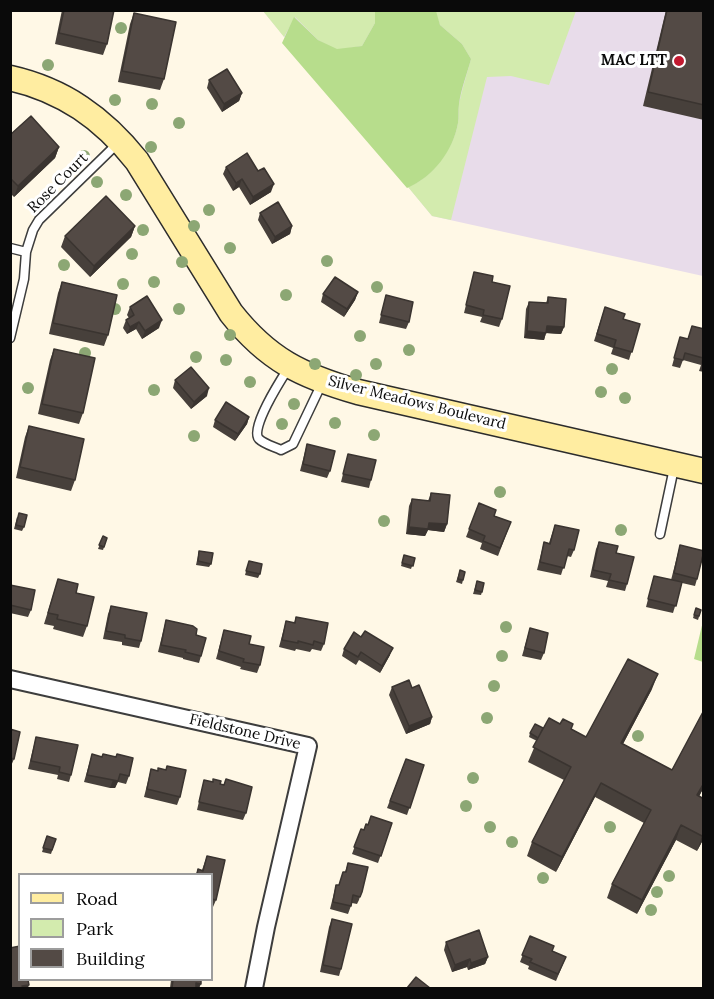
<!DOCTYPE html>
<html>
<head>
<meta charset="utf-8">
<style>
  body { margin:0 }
  #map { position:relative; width:714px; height:999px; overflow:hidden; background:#fff8e6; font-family:Lora,serif }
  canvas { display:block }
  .frame { position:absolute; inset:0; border:12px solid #0a0a0a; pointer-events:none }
  .legend { position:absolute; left:18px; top:873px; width:195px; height:108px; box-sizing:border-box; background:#fff; border:2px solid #9d9d9d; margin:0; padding:8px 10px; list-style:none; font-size:18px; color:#0a0a0a }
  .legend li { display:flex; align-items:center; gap:12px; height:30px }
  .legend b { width:30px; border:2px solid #9d9d9d }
</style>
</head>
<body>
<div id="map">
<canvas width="714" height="999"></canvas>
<div class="frame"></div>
<ul class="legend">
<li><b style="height:8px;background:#ffeda1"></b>Road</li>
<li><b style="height:16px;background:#d3ebae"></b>Park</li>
<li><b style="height:16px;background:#534a45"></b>Building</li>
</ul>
</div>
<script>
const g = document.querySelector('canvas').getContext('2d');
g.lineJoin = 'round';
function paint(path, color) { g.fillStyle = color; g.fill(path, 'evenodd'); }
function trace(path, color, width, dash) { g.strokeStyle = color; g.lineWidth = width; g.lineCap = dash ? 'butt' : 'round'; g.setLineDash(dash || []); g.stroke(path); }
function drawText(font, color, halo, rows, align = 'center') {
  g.font = font + ' Lora,serif'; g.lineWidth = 6; g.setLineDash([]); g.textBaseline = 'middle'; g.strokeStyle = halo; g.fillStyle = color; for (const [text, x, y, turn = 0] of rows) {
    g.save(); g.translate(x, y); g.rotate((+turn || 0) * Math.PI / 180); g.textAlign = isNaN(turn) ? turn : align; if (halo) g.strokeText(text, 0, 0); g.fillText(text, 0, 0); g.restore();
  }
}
paint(new Path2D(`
  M263,11h440v265l-271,-60z`), '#e8dcea');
paint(new Path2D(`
  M263,11h112v12l-13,23 -25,4 -19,-10 -23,-23 -11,20z
  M435,11h141l-27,74 -38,-9 -24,1 -36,143 -19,-4 -24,-29c24,-9 46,-39 50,-64 1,-6 0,-13 1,-19 3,-15 8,-30 12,-45l-9,-15 -22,-19z`), '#d3ebae');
paint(new Path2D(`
  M375,11h61l4,14 22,19 9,15c-4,15 -10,30 -12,45 -1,7 0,13 -1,19 -5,28 -25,54 -51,65l-125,-145 12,-26 24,23 19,9 25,-3 13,-23z
  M703,621v41l-9,-3z`), '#b7dd8c');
const lane = new Path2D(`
  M10,248l16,4 -2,27 -14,59
  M26,252l7,-22 6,-10 79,-77
  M289,367c-7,11 -40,62 -30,72 5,5 16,8 22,11l12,-6 30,-63
  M660,534l14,-66`);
const street = new Path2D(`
  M10,679l298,67 -42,181 -12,61`);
const secondary = new Path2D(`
  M10,78c53,12 93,40 127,83l94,152c37,47 71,63 127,79l346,79`);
trace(lane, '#3d3d3d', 11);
trace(street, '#3d3d3d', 20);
trace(secondary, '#2c2c2c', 27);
trace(lane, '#fff', 8);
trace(street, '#fff', 16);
trace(secondary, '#ffeda1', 24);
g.fillStyle = '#8ca774';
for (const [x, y] of [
  [121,28],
  [48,65],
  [115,100],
  [152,104],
  [179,123],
  [151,147],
  [84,156],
  [97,182],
  [126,195],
  [209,210],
  [194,226],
  [143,230],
  [230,248],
  [132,254],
  [327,261],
  [182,262],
  [64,265],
  [154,282],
  [123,284],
  [377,287],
  [286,295],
  [115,309],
  [179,309],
  [230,335],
  [360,336],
  [409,350],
  [85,353],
  [196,357],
  [226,360],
  [315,364],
  [376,364],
  [612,369],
  [356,375],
  [250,382],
  [28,388],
  [154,390],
  [601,392],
  [625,398],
  [294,404],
  [335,423],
  [282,424],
  [374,435],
  [194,436],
  [500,492],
  [384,521],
  [621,530],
  [506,627],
  [502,656],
  [494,686],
  [487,718],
  [638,736],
  [473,778],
  [466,806],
  [490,827],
  [610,827],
  [512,842],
  [669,876],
  [543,878],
  [657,892],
  [651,910]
]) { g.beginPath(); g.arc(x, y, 6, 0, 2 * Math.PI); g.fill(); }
paint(new Path2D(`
  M62,10h52l-7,34 -4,11 -48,-11z
  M666,10h38v110l-61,-14z
  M134,13l30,66 -4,11 -42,-8 12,-58z
  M209,80l33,13 -3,8 -17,11 -15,-24z
  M10,135l49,12 -4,11 -41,39 -4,-4z
  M226,167l32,4 13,21 -21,13 -11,-18 -6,4 -10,-17z
  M260,213l32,13 -2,8 -18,10 -14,-24z
  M135,226l-4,11 -41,40 -29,-30 4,-11z
  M474,272l18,10 10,37 -3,8 -19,-5 2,-5 -18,-4z
  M62,282l46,53 -4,11 -55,-12 9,-41z
  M358,292l-3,8 -11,17 -23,-15 2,-8z
  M386,295l23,27 -3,7 -27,-6z
  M548,297l16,30 -3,7 -15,-1 -2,7 -20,-2 2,-29 3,-7 17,1z
  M130,307l29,21 -17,11 -6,-10 -9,5 -4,-6 3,-8 3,-2 -2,-3z
  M605,307l18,12 17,5 -11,36 -18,-6 2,-6 -19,-7z
  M692,326l12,3v43l-5,-1 2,-6 -18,-5 -3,8 -8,-2 8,-29 8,2z
  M54,349l29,64 -4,11 -41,-10 12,-54z
  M175,380l32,16 -16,13 -18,-21z
  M249,417l-2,7 -12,17 -22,-14 2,-7z
  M29,426l46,54 -4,11 -55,-13 9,-41z
  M307,444l23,27 -3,7 -27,-7z
  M348,454l23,26 -2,8 -28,-6z
  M431,493l16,31 -3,8 -16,-2 -3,6 -19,-2 3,-28 3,-7 16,2z
  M479,503l15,13 17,6 -13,34 -18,-7 2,-6 -16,-6z
  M17,517l7,10 -2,4 -8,-2z
  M555,525l19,25 -3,7 -4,-1 -6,19 -24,-5 7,-28 5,1z
  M103,536l4,2 -4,12 -5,-1z
  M599,542l17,11 11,31 -2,7 -19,-4 2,-6 -18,-4 6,-28z
  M680,545l17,34 -2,7 -13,-3 -9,30 -27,-6 8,-31 17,4z
  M199,551l12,13 -2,3 -13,-2z
  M404,555l11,3 -4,11 -10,-3z
  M249,561l11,13 -2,4 -13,-3z
  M460,570l5,2 -3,12 -6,-2z
  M58,579l18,14 11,33 -4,11 -30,-8 1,-3 -10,-2z
  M477,581l5,11 -1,3 -8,-1z
  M10,585l21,25 -3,7 -18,-4z
  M111,606l30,35 -2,7 -17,-3v-3l-19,-3 5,-25z
  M696,608l5,2 -3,10 -5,-2z
  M296,617l28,27 -3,7 -9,-2 -2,3 -14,-3 -1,2 -16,-4 7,-26 8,2z
  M166,620l30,15 5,21 -2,7 -16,-4v-1l-25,-6z
  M530,628l14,25 -3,7 -19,-4z
  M224,630l25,14 11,21 -3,8 -17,-4 1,-2 -25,-8z
  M344,649l46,6 -10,18 -21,-13 -3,5 -14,-9z
  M392,687l20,1 20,29 -2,7 -24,10 -17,-39z
  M652,689l-29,55 49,26 32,-60v77l-5,9 5,3v39l-7,13 -21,-11 -39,74 -30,-16 5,-14 32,-61 -49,-26 -39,75 -29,-16 5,-14 32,-62 -36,-18 9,-21 -8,-4 1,-4 13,-5 28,1 15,8z
  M10,729l4,30 -3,7h-1z
  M36,737l35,38 -2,7 -12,-3 1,-4 -30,-6z
  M92,754l37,22 -3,8 -8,-2 -3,6h-5l-26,-6z
  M406,759l18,6 -17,50 -20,-7z
  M167,766l13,31 -3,8 -33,-8 7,-28 6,2 9,-1z
  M226,779l20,34 -3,7 -46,-10 7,-30 20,5z
  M392,823l-14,40 -26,-9 9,-25 3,1 4,-5z
  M47,836l9,3 -5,15 -9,-2z
  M207,856l18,4 -9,40 -3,7h-1v-33h-16l2,-5 4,1z
  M348,863l20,4 -9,33 -2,4 -5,-1 -4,11 -18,-5 6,-24h3l4,-13h2z
  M332,919l9,50 -2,7 -19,-4 9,-45z
  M530,936l22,15 14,6 -10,24 -28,-12 1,-3 -9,-4z
  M446,942l42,15 -3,7 -17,6 -1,-3 -15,5 -8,-22z
  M171,980h30l-2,8h-29z`), '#47403b');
paint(new Path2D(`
  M242,93l-3,8 -17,11 2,-8z
  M59,147l-4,11 -41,39 4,-11z
  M242,179l-3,8 -6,4 3,-8z
  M274,184l-3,8 -21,13 3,-8z
  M135,226l-4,11 -41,40 4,-11z
  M292,226l-2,8 -18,10 3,-7z
  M358,292l-3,8 -11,17 3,-8z
  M162,320l-3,8 -17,11 3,-8z
  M139,322l-3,7 -9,5 3,-7z
  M547,326l17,1 -3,7 -15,-1 -2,7 -20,-2 3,-7z
  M209,388l-2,8 -16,13 3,-7z
  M249,417l-2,7 -12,17 3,-7z
  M429,523l18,1 -3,8 -16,-2 -3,6 -19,-2 3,-7z
  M393,648l-3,7 -10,18 2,-7z
  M658,674l-6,15 -36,68 5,-14z
  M432,717l-2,7 -24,10 3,-8z
  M113,780l5,1 -3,7h-5z
  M601,783l-6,14 -39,75 6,-15z
  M704,783v4l-12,23 5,-15z
  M681,825l-5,15 -39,74 5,-14z
  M704,833v5l-7,13 5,-15z
  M488,957l-3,7 -17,6 3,-7z
  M470,959l-3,8 -15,5 3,-7z
  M196,983l5,1 -2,4h-5z
  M29,985l-1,3h-6v-2z`), '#3a3430');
const building = new Path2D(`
  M64,10h50l-7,34 -48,-11z
  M667,10h37v95l-56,-13z
  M134,13l42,9 -12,57 -42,-8z
  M227,69l15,24 -18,11 -15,-24z
  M31,116l28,31 -41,39 -8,-8v-43z
  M247,153l11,18 6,-3 10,16 -21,13 -11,-18 -6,4 -10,-16z
  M106,196l29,30 -41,40 -29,-30z
  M278,202l14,24 -17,11 -15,-24z
  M474,272l19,4 -1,6 18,4 -8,33 -19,-4 1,-5 -18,-5z
  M335,277l23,15 -11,17 -24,-15z
  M62,282l55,13 -9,40 -55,-12z
  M386,295l27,7 -4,20 -28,-7z
  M147,296l15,24 -17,11 -6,-9 -9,5 -4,-7 8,-5 -4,-8z
  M548,297l18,2 -2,28 -17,-1 -1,7 -19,-2 2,-29 19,1z
  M605,307l20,7 -2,5 17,5 -8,28 -18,-5 2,-7 -19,-6z
  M692,326l12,3v35l-2,-1 1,-5 -18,-5 -2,7 -9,-2 6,-21 8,2z
  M54,349l41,9 -12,55 -41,-9z
  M191,367l18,21 -15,14 -19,-22z
  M226,402l23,15 -11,17 -23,-14z
  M29,426l55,13 -9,41 -55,-13z
  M307,444l28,7 -5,20 -27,-7z
  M348,454l28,6 -5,20 -28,-6z
  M431,493l19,2 -3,29 -18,-1 -1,6 -19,-2 3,-28 18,2z
  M479,503l17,7 -2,6 17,6 -11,26 -17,-7 2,-5 -16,-7z
  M19,513l8,2 -3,12 -8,-2z
  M555,525l24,5 -5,20 -5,-1 -5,19 -24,-6 4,-20 6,2z
  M103,536l4,2 -3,9 -5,-2z
  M599,542l19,4 -2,7 18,4 -7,27 -18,-4 2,-6 -18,-4z
  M680,545l24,6 -7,28 -23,-6z
  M199,551l14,2 -2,11 -13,-3z
  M404,555l11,3 -2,8 -11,-3z
  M249,561l13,3 -2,10 -14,-3z
  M460,570l5,2 -2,8 -5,-1z
  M654,576l28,6 -6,24 -28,-7z
  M58,579l20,5 -2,9 18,4 -7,29 -30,-7 1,-4 -10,-2z
  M477,581l7,2 -2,9 -7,-2z
  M10,585l25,5 -4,20 -21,-5z
  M111,606l36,7 -6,28 -16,-3v-3l-19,-4z
  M696,608l5,2 -2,6 -5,-1z
  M296,617l32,6 -4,21 -10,-3 -1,4 -15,-4v2l-16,-3 4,-19 9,2z
  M166,620l27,6 4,3 -1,6 10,3 -5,18 -16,-4 1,-2 -25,-5z
  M530,628l18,5 -4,20 -19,-5z
  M224,630l27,6 -2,8 15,3 -4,18 -17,-3 1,-3 -25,-8z
  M365,631l28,17 -11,18 -21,-14 -3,5 -14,-8 10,-17 7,5z
  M628,659l30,15 -37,69 51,27 32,-60v73l-7,12 7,4v34l-2,3 -21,-11 -39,75 -30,-16 39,-74 -50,-27 -39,74 -30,-15 39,-75 -38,-20 16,-29 11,6 3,-5 10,5 -2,5 15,8z
  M409,680l3,8 7,-3 13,32 -23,9 -17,-39z
  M535,724l8,4 -5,10 -8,-5z
  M10,729l10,3 -6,27 -4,-1z
  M36,737l42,8 -7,30 -12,-3 1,-5 -29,-6z
  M92,754l10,3 1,-3 13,3 1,-3 16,4 -4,18 -9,-2 -2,7 -5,-1 -26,-5z
  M406,759l18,6 -14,43 -20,-7z
  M167,766l19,4 -6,27 -33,-8 4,-20 7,2v-3l8,2z
  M213,779l8,2 -1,3 4,1 2,-6 26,8 -6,26 -47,-11 5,-22 9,2z
  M371,816l21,7 -11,33 -27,-9 7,-18 3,1 2,-6 2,1z
  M47,836l9,3 -4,11 -9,-2z
  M207,856l18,4 -9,40 -4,-1v-25h-15l1,-5 5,2z
  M348,863l20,4 -6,25 -2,5 -7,-2 -2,11 -18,-4 3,-17h3l4,-13h3z
  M332,919l20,5 -11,45 -18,-4z
  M479,930l9,27 -17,6 -1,-4 -15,6 -9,-23z
  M530,936l24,10 -2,5 14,6 -8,17 -28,-12 2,-3 -10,-4z
  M20,946v34h8l1,5 -7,1 1,2h-13v-40z
  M416,977l14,11h-23z
  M173,980h28v4l-5,-1v5h-24z`);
paint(building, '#534a45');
trace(building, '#3a3430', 1.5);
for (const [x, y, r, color] of [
  [679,61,6,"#c21a30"]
]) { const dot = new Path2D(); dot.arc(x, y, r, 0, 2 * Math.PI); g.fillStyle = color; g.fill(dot); trace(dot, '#fff', 2); }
drawText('bold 15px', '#0a0a0a', '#fff', [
  ["MAC LTT",667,61]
], 'right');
drawText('15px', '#0a0a0a', '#fff', [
  ["Rose Court",58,183,-45],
  ["Silver Meadows Boulevard",417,403,14],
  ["Fieldstone Drive",245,732,13]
]);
</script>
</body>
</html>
